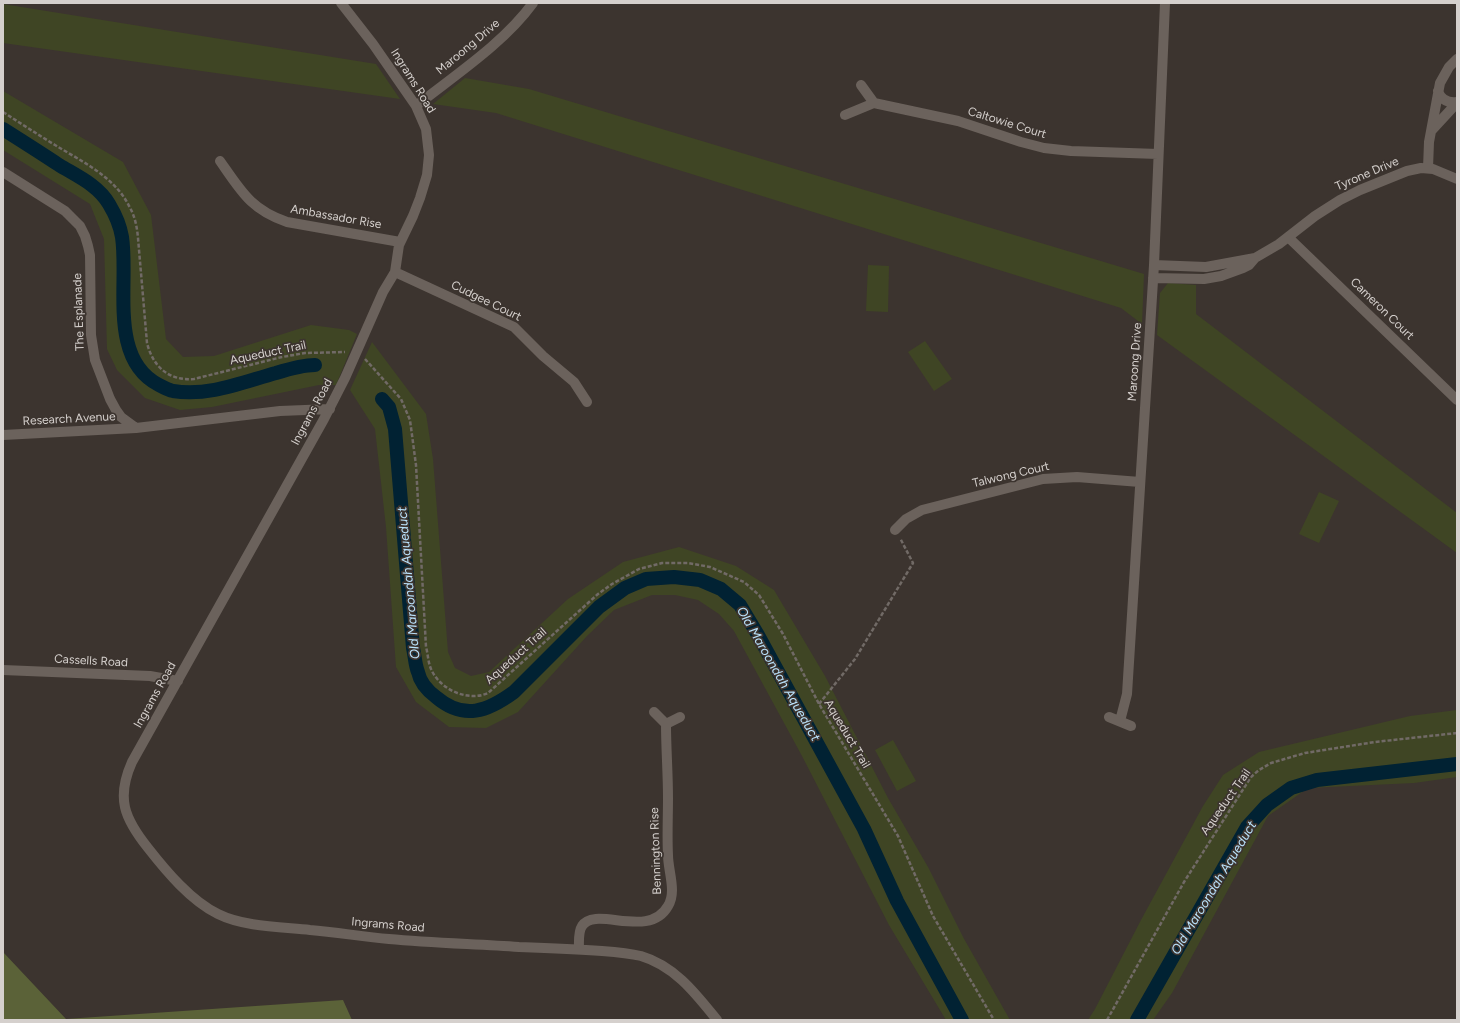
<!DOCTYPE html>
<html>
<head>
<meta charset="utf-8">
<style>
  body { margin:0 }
  #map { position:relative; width:1460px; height:1023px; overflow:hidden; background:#3c342f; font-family:Figtree,sans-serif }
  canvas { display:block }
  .frame { position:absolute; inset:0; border:4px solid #d5d0cd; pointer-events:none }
</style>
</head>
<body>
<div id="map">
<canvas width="1460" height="1023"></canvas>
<div class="frame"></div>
</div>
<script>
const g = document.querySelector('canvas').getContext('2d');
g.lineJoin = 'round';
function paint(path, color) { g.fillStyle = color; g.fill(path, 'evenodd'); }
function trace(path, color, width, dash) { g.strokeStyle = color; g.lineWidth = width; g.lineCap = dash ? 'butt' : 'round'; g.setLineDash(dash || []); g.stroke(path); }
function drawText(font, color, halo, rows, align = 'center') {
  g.font = font + ' Figtree,sans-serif'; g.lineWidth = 3.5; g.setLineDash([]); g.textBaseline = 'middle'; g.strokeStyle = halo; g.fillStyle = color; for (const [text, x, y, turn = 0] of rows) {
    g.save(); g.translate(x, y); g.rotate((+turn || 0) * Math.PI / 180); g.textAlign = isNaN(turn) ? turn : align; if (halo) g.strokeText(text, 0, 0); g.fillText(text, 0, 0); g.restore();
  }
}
paint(new Path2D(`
  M3,4l373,60 24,35 -397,-56z
  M465,78l64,11 615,185 -2,50 -21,-16 -625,-195 -63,-9z
  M3,91l120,71 28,53 15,124 17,18 31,-1 97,-31 38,5 8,4 -21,51h-17l-107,22 -32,3 -35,-12 -28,-28 -10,-21 -3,-110 -14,-35 -87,-54z
  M868,265l21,1 -1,46 -22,-1z
  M1168,283l28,2v29l261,199v40l-300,-218 3,-42z
  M925,341l27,38 -18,12 -26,-39z
  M372,342l54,72 7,45 15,193 7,16 16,8 18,-4 79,-73 55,-37 56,-15 57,19 38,24 51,86 63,122 40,69 35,70 47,83h-64l-57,-95 -87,-169 -68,-125 -15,-17 -21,-14 -23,-5h-23l-38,15 -27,26 -69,76 -32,16 -37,-1 -33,-25 -20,-35 -10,-140 -11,-98 -25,-39z
  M1319,492l20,9 -20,42 -20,-9z
  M1457,710v67l-43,6 -106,5 -40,28 -96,177 -19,27h-65l7,-11 46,-89 62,-114 20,-31 36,-23 151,-36z
  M893,740l23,41 -19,10 -22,-41z`), '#3f4524');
paint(new Path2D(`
  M3,952l63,67 277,-19 9,20h-349z`), '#5b6238');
trace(new Path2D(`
  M3,129c19,12 38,24 56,36 18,11 39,20 50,39 6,10 11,21 13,33 7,46 -14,122 37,148 4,2 9,5 14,6 35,6 70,-9 103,-18 13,-4 26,-8 39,-8
  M382,399l7,8 6,22 18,219c2,8 2,17 5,24 2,10 10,19 18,25 28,24 52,14 78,-5l85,-85 26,-19 21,-9 28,-2 26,3 21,9 19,16 18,30 106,194 33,72 65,119
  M1137,1020l110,-193 20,-22 24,-17 26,-8 140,-16`), '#012233', 14);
trace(new Path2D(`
  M3,112c17,11 34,22 52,33 26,16 60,32 74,61 6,10 8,21 9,32l9,105c6,24 22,38 47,36l88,-22 23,-4 40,-1
  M365,359l36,40 9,21 6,45 10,182c2,7 2,15 5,22 9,21 37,33 57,24l110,-99 14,-10 27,-15 23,-6h26l22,4 34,15 15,13 24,39 36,70 79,132 35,80 61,104
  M819,704l36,-45 58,-96 -13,-25
  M1107,1020l77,-138 67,-105 8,-7 12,-7 34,-10 70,-11 82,-9`), '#716a66', 2.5, [4, 2]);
trace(new Path2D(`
  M341,3l32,41 43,62 10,23 3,26 -2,20 -7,23 -7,18 -14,29 -4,27 -12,20 -38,86 -21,41 -192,343c-16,36 -8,56 16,86 18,23 43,53 70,66 26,13 64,13 92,16 27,2 53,7 79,9 43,4 87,5 130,8 28,1 55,2 83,4 13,1 26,2 39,5 34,10 55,38 76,64
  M1438,91c3,9 10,12 19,11
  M874,103l84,18 63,21 23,6 27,3 87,3
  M416,106c39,-31 88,-63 117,-103
  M845,115l29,-12 -13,-18
  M1431,131l26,-28
  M220,161c21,30 31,49 67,61l113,20
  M1428,168l1,-26 11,-59 9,-16 8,-8
  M3,172l62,39 15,15 5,10 3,10 2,9 1,80 4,25 15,39 6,11 5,7 15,11
  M1288,237l169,163
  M1154,265l52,2 49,-9
  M395,272l119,55 29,29 31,26 13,20
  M1153,278l51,1 17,-3 22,-8 6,-3 6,-7 24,-14 36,-28 25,-16 20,-10 47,-19 14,-3 12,1 24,10
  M3,435l133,-7 144,-17 50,-2
  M895,530l11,-11 16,-9 121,-31 34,-2 63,5
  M3,670l147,6 28,5
  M654,712l12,12 14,-7
  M1109,717l22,9
  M1120,721l7,-27 27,-429 11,-262
  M579,949c0,-7 -1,-17 3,-23 13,-21 67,14 86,-20 9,-14 0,-35 0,-51 -1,-19 0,-38 0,-57 0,-25 -2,-49 -2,-74`), '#6b625c', 10);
drawText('12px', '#d5d0cd', '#3c342f', [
  ["Maroong Drive",468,47,-40],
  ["Ingrams Road",413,81,58],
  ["Caltowie Court",1007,123,17],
  ["Tyrone Drive",1367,174,-23],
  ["Ambassador Rise",336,217,10],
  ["Cudgee Court",486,301,26],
  ["Cameron Court",1382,309,44],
  ["The Esplanade",79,312,-92],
  ["Aqueduct Trail",268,353,-12],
  ["Maroong Drive",1135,362,-86],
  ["Ingrams Road",312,412,-62],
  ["Research Avenue",69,419,-3],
  ["Talwong Court",1011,475,-13],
  ["Aqueduct Trail",516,656,-42],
  ["Cassells Road",91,661,3],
  ["Ingrams Road",155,695,-61],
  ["Aqueduct Trail",847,734,59],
  ["Aqueduct Trail",1226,802,-55],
  ["Bennington Rise",656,851,-92],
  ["Ingrams Road",388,925,5]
]);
drawText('italic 13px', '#bae3fd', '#3c342f', [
  ["Old Maroondah Aqueduct",409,583,-95],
  ["Old Maroondah Aqueduct",778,674,60],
  ["Old Maroondah Aqueduct",1214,888,-59]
]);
</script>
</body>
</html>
